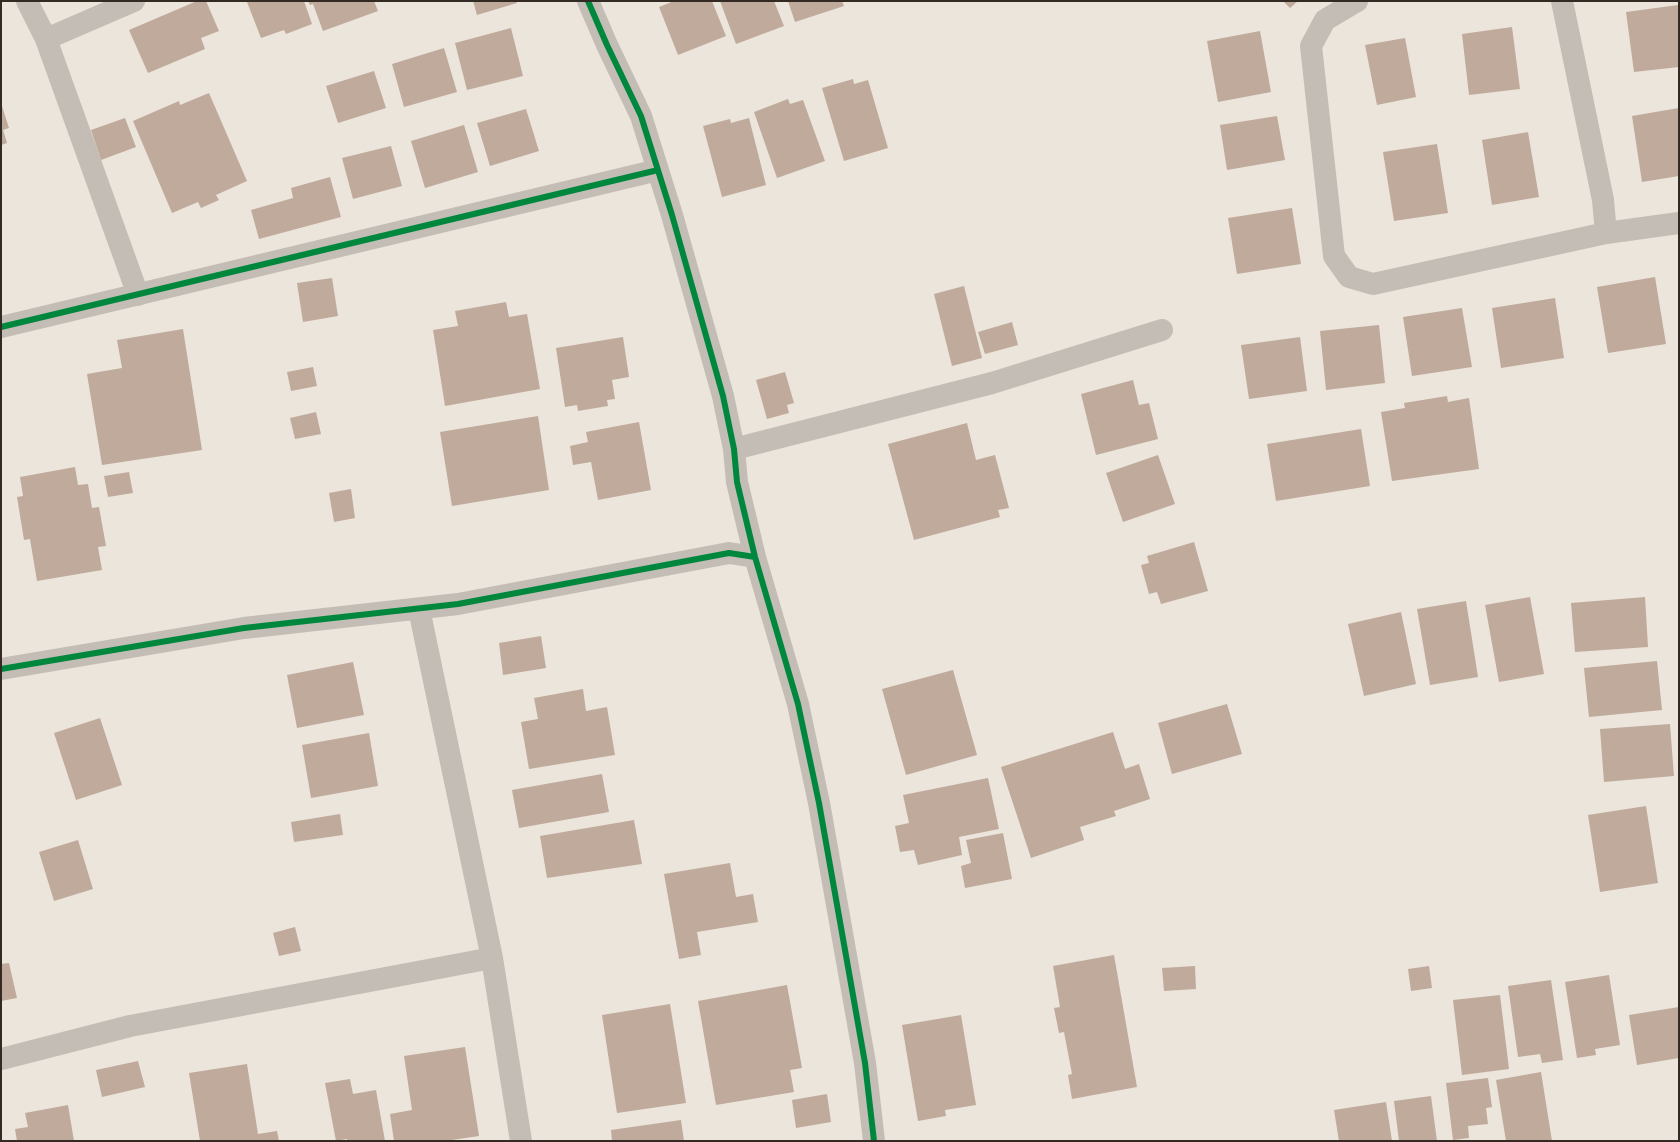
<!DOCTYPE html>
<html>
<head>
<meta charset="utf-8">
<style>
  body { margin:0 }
  #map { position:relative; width:1680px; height:1142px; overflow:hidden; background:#ebe5db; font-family:"Asap Condensed",sans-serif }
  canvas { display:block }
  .frame { position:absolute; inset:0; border:2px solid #332a24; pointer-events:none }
</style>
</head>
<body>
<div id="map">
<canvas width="1680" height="1142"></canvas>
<div class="frame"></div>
</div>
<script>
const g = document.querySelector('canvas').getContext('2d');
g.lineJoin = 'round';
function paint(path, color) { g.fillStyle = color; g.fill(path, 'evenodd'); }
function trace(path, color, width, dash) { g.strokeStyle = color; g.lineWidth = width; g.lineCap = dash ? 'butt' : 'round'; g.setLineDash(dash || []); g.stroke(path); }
paint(new Path2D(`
  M197,1h9l13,30 -18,7 4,11 -57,24 -19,-43z
  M304,1l8,23 -26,10 -2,-4 -23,8 -14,-36z
  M308,1h66l4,10 -55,20 -10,-27 -3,1z
  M473,1h43l1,2 -40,12z
  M674,1h38l14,35 -48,19 -19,-48z
  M720,1h54l10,25 -48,18z
  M788,1h54l2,5 -49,16z
  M1283,1h15l-8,7z
  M1678,5l1,62 -45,5 -8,-60z
  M1512,27l8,62 -51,6 -7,-61z
  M511,28l12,48 -56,14 -12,-47z
  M1260,31l11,61 -53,10 -11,-61z
  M1405,38l11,59 -39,8 -12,-60z
  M444,48l13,44 -53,15 -12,-43z
  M374,71l12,37 -48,15 -12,-37z
  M853,79l1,5 14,-4 20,68 -44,13 -22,-73z
  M209,93l38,88 -31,14 3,5 -18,8 -3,-6 -26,11 -39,-92 46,-20 1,4z
  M788,99l2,5 13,-4 22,61 -48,17 -23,-66z
  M1,103l8,25 -6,2 4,13 -6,2z
  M1679,108v68l-37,6 -10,-66z
  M526,109l13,42 -49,15 -13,-43z
  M1277,116l8,44 -58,10 -7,-45z
  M125,118l11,29 -35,13 -10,-30z
  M749,118l17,67 -44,12 -19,-71 27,-7 1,4z
  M464,125l14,47 -53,16 -14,-47z
  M1528,132l11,65 -47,8 -10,-65z
  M1437,144l11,69 -54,8 -11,-69z
  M391,146l11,40 -49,13 -11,-41z
  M330,177l11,40 -82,22 -8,-29 42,-12 -2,-10z
  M1292,208l9,56 -64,10 -9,-56z
  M1655,277l11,67 -58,9 -11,-66z
  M332,278l6,38 -35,6 -6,-39z
  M964,286l18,72 -30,8 -18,-72z
  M1555,298l9,60 -63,10 -9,-60z
  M506,302l3,15 18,-3 13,75 -95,17 -12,-76 25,-4 -3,-15z
  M1462,308l10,59 -60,9 -9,-59z
  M1012,322l6,23 -33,9 -7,-22z
  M1379,325l6,58 -59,7 -6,-59z
  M183,329l19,121 -100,15 -15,-91 35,-6 -5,-28z
  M623,337l6,40 -17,3 3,19 -8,1 1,6 -30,5 -1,-6 -12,2 -9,-59z
  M1300,337l7,54 -58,8 -8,-54z
  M313,367l4,19 -26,5 -4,-19z
  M785,372l9,31 -7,2 2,8 -22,6 -11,-39z
  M1133,380l6,25 10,-2 9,36 -62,16 -15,-61z
  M1447,396l1,6 21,-4 10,71 -87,12 -11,-69 24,-4 -1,-5z
  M316,412l5,22 -26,5 -5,-21z
  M538,416l11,74 -97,16 -12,-74z
  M639,422l12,68 -53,10 -7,-38 -18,3 -3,-19 18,-4 -2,-10z
  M967,423l9,37 19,-5 14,53 -11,2 2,7 -86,23 -26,-96z
  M1361,429l9,57 -94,15 -9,-57z
  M1158,455l17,49 -52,18 -17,-49z
  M75,467l3,18 10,-1 4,24 7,-1 7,39 -8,1 4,23 -65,11 -7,-42 -6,1 -7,-43 6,-1 -3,-19z
  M129,472l4,21 -25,4 -4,-21z
  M351,489l4,29 -21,4 -5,-29z
  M1194,542l14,49 -47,13 -4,-12 -8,2 -8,-29 8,-2 -2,-7z
  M1530,597l14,77 -45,8 -14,-77z
  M1645,597l3,50 -73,5 -4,-49z
  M1466,601l12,76 -48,8 -13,-76z
  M1401,612l15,72 -52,12 -16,-72z
  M541,636l5,32 -43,7 -4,-32z
  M1657,661l5,49 -73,7 -5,-49z
  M353,662l11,53 -67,13 -10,-53z
  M953,670l24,85 -71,20 -24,-86z
  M583,689l3,22 21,-4 8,48 -86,14 -8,-47 17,-3 -4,-21z
  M1227,704l15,50 -70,20 -14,-51z
  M100,718l22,67 -46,15 -22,-67z
  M1670,724l4,52 -70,6 -4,-53z
  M1113,732l12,37 14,-5 11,35 -36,12 2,5 -36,11 4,13 -53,18 -30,-91z
  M369,733l9,53 -67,12 -9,-53z
  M602,774l7,38 -90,16 -7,-38z
  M988,778l11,51 -40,8 3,18 -44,10 -4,-15 -14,2 -5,-26 14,-3 -6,-28z
  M1646,806l12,77 -58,9 -12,-77z
  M340,814l3,21 -49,7 -3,-20z
  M634,820l8,44 -95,14 -7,-42z
  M1003,833l9,46 -47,9 -4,-22 10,-3 -5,-23z
  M78,840l15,49 -39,12 -15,-49z
  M730,863l6,34 17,-3 5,28 -61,10 4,23 -22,4 -15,-85z
  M295,927l6,24 -22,5 -6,-23z
  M1114,955l23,132 -65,12 -4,-24 4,-1 -8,-42 -5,1 -5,-25 6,-1 -7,-41z
  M9,963l8,35 -16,3v-37z
  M1195,966l1,23 -32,2 -2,-23z
  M1429,966l3,22 -21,3 -3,-22z
  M1609,975l11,70 -25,4 1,6 -19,3 -12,-76z
  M1551,980l12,80 -21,3 -2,-9 -22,3 -10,-71z
  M787,985l15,83 -12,2 4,22 -78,13 -18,-104z
  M1500,995l9,74 -47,6 -9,-75z
  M670,1004l16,99 -69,10 -15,-98z
  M1679,1007v51l-42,7 -8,-50z
  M961,1015l15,90 -31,5 1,6 -28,5 -16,-96z
  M465,1047l14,89 -34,5h-51l-4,-27 22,-4 -8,-54z
  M138,1061l7,26 -43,10 -6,-27z
  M247,1064l11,70 19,-3 2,10h-79l-11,-68z
  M1541,1072l11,69h-46l-10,-61z
  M1488,1078l4,29 -6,1 2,16 -20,2 1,12 -16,2 -7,-57z
  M350,1079l3,15 23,-4 9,51h-38v-2l-11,2 -11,-58z
  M827,1094l4,28 -35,6 -4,-28z
  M1431,1096l6,45h-38l-5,-40z
  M1386,1102l6,39h-53l-5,-31z
  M68,1105l6,36h-57l-2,-12 13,-2 -3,-14z
  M681,1120l3,21h-72l-1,-11z`), '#c0aa9c');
trace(new Path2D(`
  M27,1l19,38 92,256
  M588,1l19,44 34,71 31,99 51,181 11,53 3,33 18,75 43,147 21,99 46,260 9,78
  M1357,1l-32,19 -14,26 23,210 15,21 24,7 233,-51 73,-10
  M1562,1l41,199 3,33
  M46,39l88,-38
  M1,327l657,-157
  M734,449l258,-66 170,-53
  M419,609l73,349 29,183
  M1,669l243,-41 214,-24 271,-51 26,4
  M1,1059l129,-33 362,-68`), '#c3bdb5', 22);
trace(new Path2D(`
  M588,1l19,44 34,71 31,99 51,181 11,53 3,33 18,75 43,147 21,99 46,260 9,78
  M1,327l657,-157
  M1,669l243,-41 214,-24 271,-51 26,4`), '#00873e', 6);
</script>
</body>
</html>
